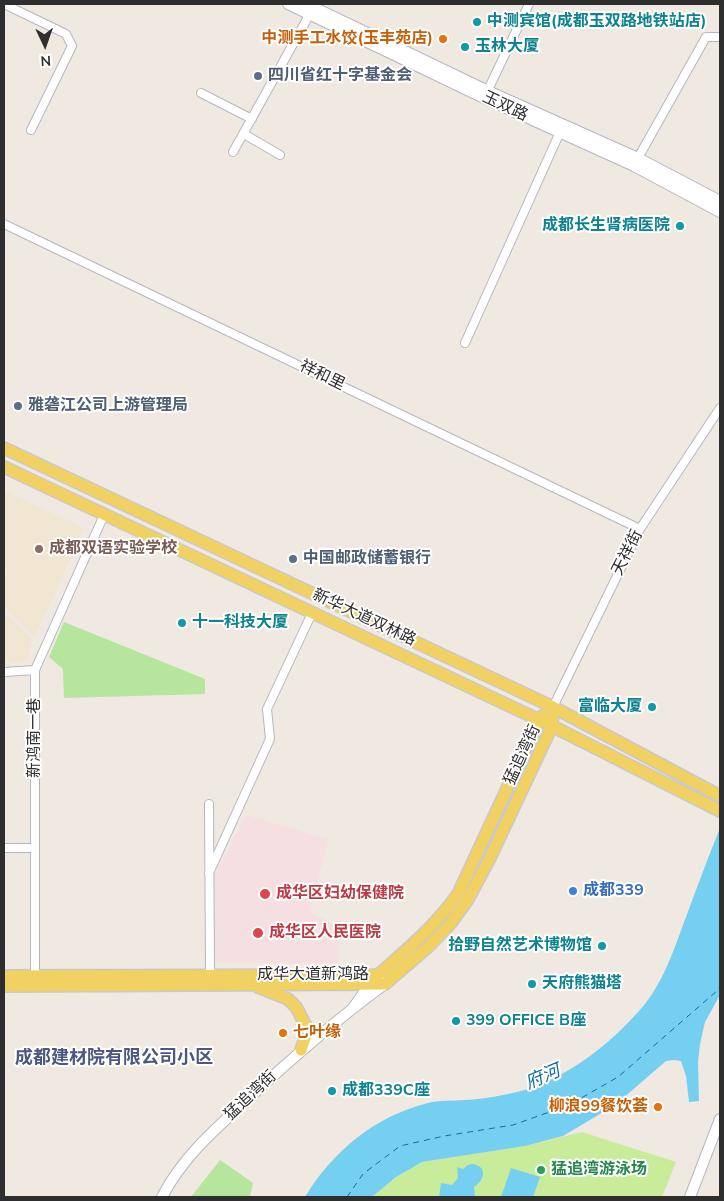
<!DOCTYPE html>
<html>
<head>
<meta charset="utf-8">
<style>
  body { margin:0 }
  #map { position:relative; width:724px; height:1201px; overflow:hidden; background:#efe9e1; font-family:"Nunito Sans",sans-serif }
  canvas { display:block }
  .frame { position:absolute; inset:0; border:5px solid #2e2e2e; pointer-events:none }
  .north { position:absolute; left:20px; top:20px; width:50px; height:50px; -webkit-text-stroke:4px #fff; paint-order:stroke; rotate:177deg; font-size:14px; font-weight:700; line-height:20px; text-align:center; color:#2e2e2e }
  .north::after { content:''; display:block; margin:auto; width:18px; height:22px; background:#2e2e2e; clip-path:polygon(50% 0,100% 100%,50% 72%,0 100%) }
</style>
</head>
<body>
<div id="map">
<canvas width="724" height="1201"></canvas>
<div class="frame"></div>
<div class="north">N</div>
</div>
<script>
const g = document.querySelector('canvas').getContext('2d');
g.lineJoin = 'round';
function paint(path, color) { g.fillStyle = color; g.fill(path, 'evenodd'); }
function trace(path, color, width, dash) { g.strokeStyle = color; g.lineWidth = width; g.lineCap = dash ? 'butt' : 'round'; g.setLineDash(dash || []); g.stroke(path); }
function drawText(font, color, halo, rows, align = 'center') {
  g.font = font + ' "Nunito Sans","Noto Sans SC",sans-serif'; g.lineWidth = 4; g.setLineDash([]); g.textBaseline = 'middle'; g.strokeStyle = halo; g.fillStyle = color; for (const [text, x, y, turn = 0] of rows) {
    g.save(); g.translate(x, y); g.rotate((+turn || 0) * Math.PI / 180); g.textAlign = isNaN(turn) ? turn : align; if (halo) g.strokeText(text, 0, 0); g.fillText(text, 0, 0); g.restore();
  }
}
paint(new Path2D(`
  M4,491l80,37 -49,108 -31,-30v-28l3,-6 -3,-2z
  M4,612l28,28 -5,21 -23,1z`), '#f0e6d1');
paint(new Path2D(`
  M246,815l82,24 -18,73 29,15 -1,37 -124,-2 1,-87z`), '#f5dfe0');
paint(new Path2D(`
  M64,622l141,57v15l-141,4 -1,-29 -14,-12z
  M220,1160l33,23 -3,14h-59z`), '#b6e59e');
paint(new Path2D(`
  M582,1132l94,30 -14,35h-290l24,-20 26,-15 103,-16z`), '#c9ec9a');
paint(new Path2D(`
  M720,828v167l-15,27 -5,22 -2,18 1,39 -10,1 -3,-26 -5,-15 -7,-1 -8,1 -51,44 -52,31 -38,10 -103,16 -26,15 -24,20h-67c27,-45 70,-81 123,-94 11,-3 25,-2 37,-3 20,-1 41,-5 60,-10 44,-14 84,-45 114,-79 24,-26 35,-62 47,-94 11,-30 22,-59 34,-89z
  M472,1164c16,2 13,16 2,23l1,10h-36l2,-14 11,2 6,-7 -1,-11 6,2 5,-4z
  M511,1168l29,9 -7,20h-32z`), '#75cff0');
trace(new Path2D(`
  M347,1197l16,-23 37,-28 44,-10 69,-11 56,-20 49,-28 100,-87 2,-4`), '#0d6fa3', 1, [6, 5]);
const street = new Path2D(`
  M4,4l62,30 6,12 -41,84
  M201,93l51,26
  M486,94l43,-90
  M244,134l36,21
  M233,152l79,-142
  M638,158l68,-121h14
  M4,224l636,305
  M465,343l95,-211
  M4,672l31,-2
  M553,707l87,-178 80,-121
  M209,804l1,171
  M4,848h31
  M209,873l61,-134 -3,-30 45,-96
  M35,976v-306l69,-155`);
const secondary = new Path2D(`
  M288,4l196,94 150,68 86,46
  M307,4l181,87 150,67 82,43
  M353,1008l20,-28
  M162,1197c20,-39 53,-68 85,-97 45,-42 89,-80 138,-116l-1,-2
  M690,1197l30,-78`);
const primary = new Path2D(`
  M4,448l549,259 167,89
  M4,467l548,259 168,85
  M4,976l374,-1c31,-27 56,-48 80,-81l81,-174 5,-5
  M4,986l381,-2 43,-37 23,-24 16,-22 22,-41 63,-134 1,-19
  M258,987l30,12 8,8 10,19 1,6 -6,18`);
trace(street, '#b4b7c1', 10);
trace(secondary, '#b4b7c1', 12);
trace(primary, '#c9c9c9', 14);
trace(street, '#fff', 8);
trace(secondary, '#fff', 10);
trace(primary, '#f2d163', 11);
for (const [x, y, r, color] of [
  [477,22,5,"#0f9aa8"],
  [443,39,5,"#e8710a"],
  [465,47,5,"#0f9aa8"],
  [258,76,5,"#5c6f8a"],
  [680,226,5,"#0f9aa8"],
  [18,406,5,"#5c6f8a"],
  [39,549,5,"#8d6e63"],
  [293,559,5,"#5c6f8a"],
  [182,623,5,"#0f9aa8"],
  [652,707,5,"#0f9aa8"],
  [573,891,5,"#3f7fe0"],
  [265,894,6,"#e0444e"],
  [258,933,6,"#e0444e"],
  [602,946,5,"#0f9aa8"],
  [532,984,5,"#0f9aa8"],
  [456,1021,5,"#0f9aa8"],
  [283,1033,5,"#e8710a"],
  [332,1091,5,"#0f9aa8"],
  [658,1107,5,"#e8710a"],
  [541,1170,5,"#2e9e5b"]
]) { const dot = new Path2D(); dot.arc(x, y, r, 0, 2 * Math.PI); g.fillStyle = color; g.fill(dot); trace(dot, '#fff', 2); }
drawText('bold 16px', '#0d838f', '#fff', [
  ["中测宾馆(成都玉双路地铁站店)",487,22],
  ["玉林大厦",475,47],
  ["成都长生肾病医院",670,226,"right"],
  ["十一科技大厦",192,623],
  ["富临大厦",642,707,"right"],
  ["拾野自然艺术博物馆",592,946,"right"],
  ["天府熊猫塔",542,984],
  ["399 OFFICE B座",466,1021],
  ["成都339C座",342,1091]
], 'left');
drawText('bold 16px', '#c56008', '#fff', [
  ["中测手工水饺(玉丰苑店)",433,39],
  ["七叶缘",293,1033,"left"],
  ["柳浪99餐饮荟",648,1107]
], 'right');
drawText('bold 16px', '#4e5e75', '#fff', [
  ["四川省红十字基金会",268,76],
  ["雅砻江公司上游管理局",28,406],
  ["中国邮政储蓄银行",303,559]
], 'left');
drawText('16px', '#2e2e2e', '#fff', [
  ["玉双路",505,107,25],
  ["祥和里",322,376,26],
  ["天祥街",628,553,-63],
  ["新华大道双林路",364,618,25],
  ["新鸿南一巷",35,738,-90],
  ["猛追湾街",523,755,-65],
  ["成华大道新鸿路",313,975],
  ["猛追湾街",251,1096,-43]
]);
drawText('bold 16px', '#785e54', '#fff', [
  ["成都双语实验学校",49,549]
], 'left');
drawText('bold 16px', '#366cbe', '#fff', [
  ["成都339",583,891]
], 'left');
drawText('bold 16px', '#be3a42', '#fff', [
  ["成华区妇幼保健院",276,894],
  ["成华区人民医院",269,933]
], 'left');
drawText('bold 16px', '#27864d', '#fff', [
  ["猛追湾游泳场",551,1170]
], 'left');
drawText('bold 18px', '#4d5680', '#fff', [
  ["成都建材院有限公司小区",114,1059]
]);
drawText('italic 18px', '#0d6fa3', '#fff', [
  ["府河",543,1078,-23]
]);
</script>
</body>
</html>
